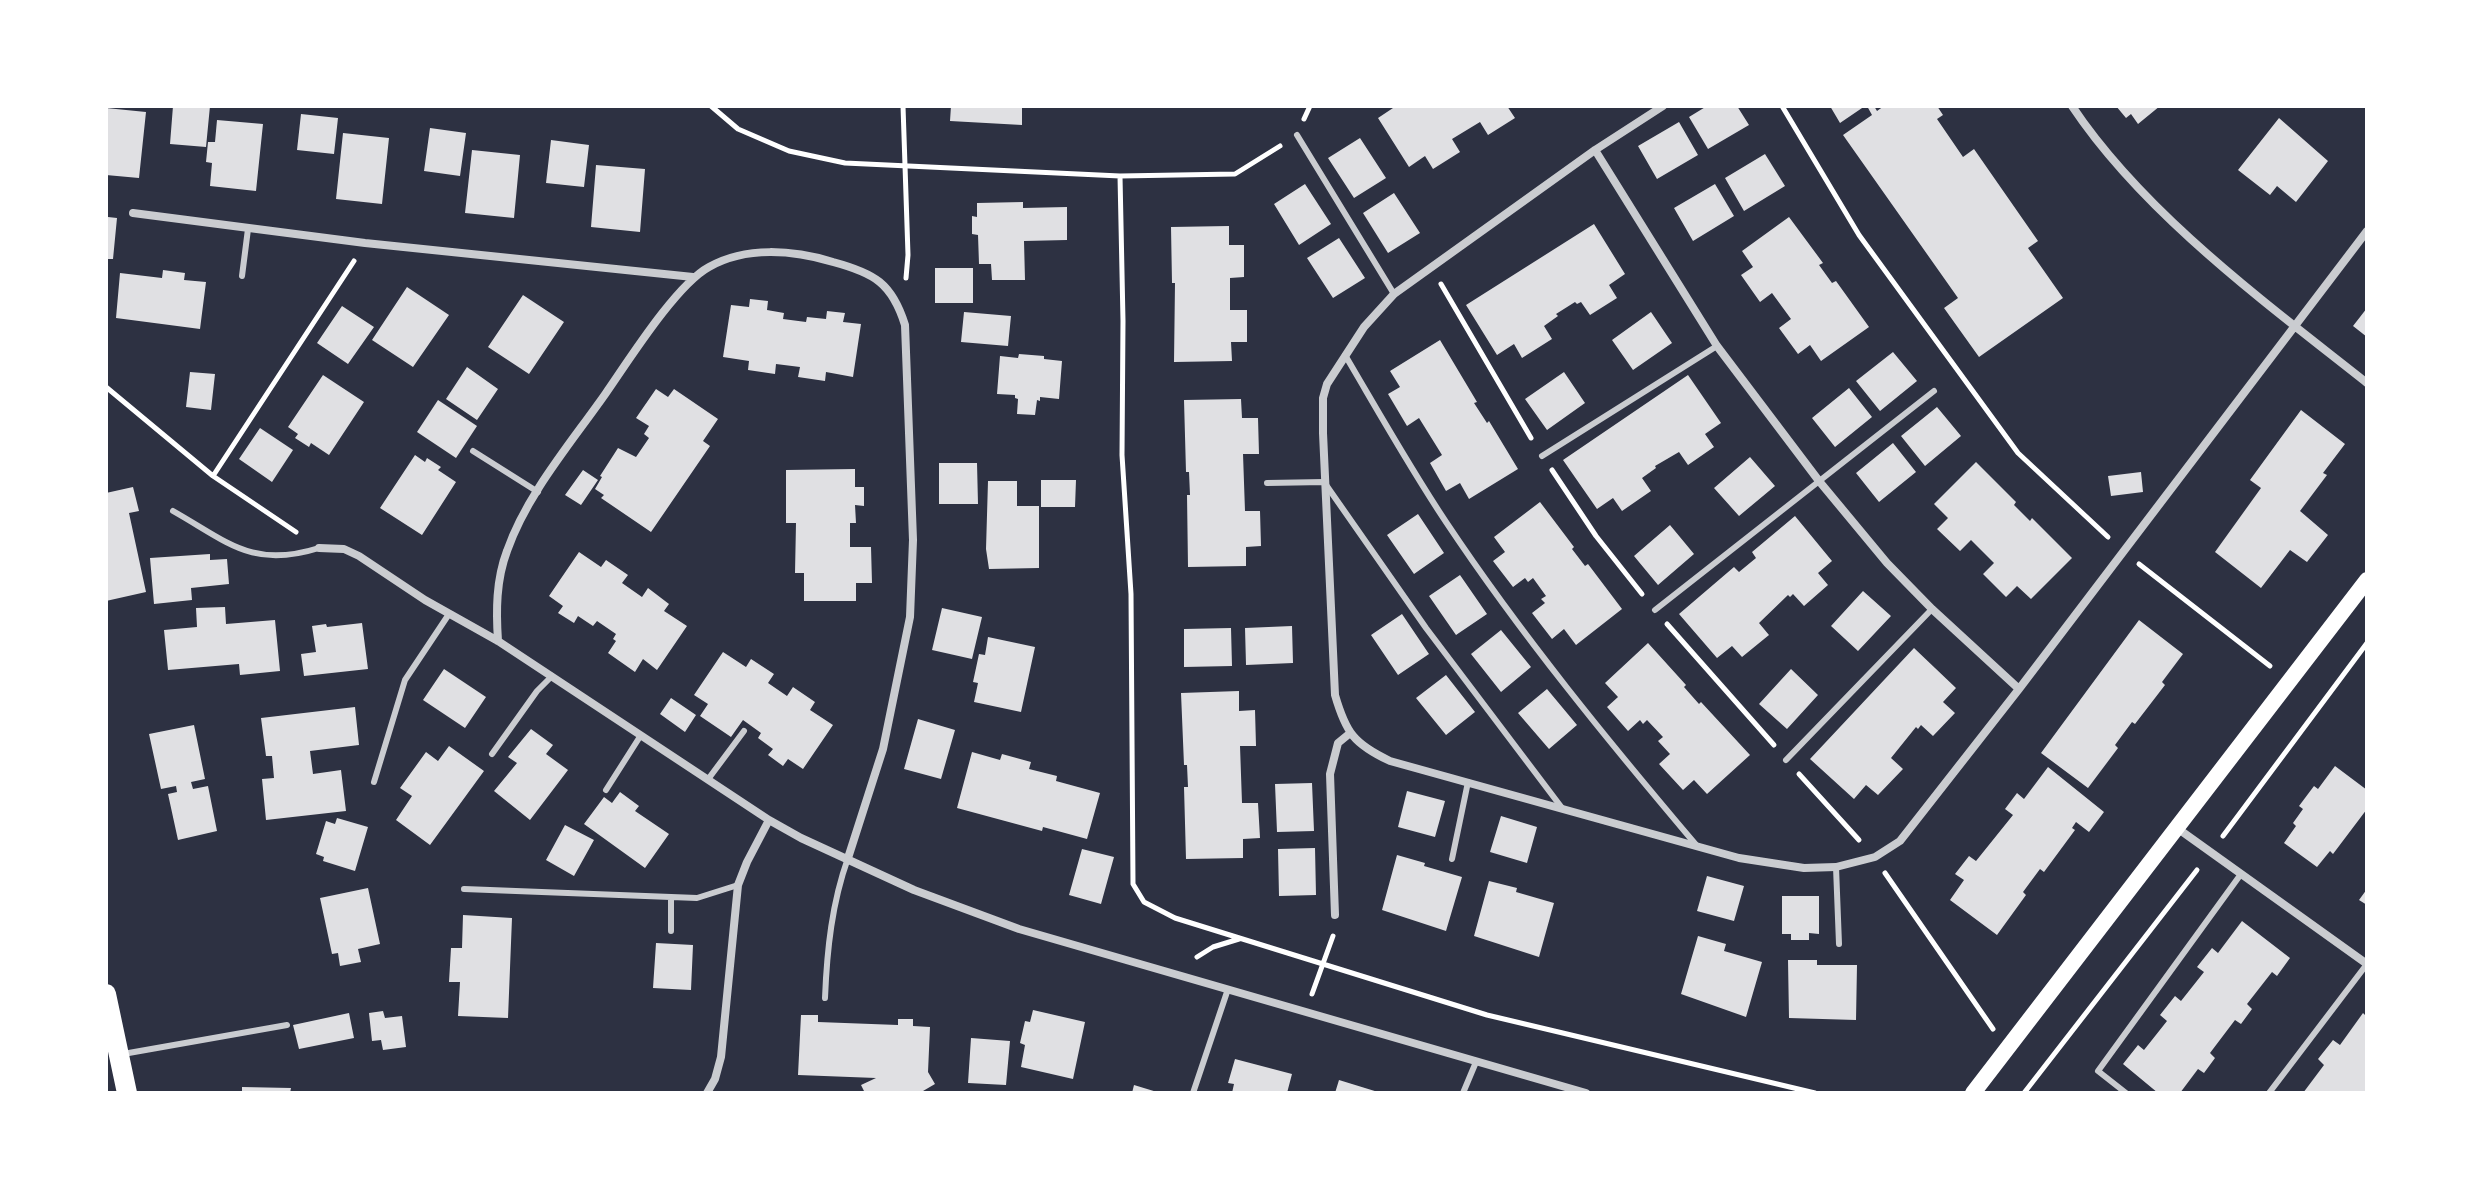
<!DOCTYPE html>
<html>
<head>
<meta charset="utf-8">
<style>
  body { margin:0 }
  #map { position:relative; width:2473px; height:1199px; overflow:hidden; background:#2d3142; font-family:"Open Sans",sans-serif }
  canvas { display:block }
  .frame { position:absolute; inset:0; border:108px solid #fff; pointer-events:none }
</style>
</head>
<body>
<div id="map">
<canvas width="2473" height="1199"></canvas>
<div class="frame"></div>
</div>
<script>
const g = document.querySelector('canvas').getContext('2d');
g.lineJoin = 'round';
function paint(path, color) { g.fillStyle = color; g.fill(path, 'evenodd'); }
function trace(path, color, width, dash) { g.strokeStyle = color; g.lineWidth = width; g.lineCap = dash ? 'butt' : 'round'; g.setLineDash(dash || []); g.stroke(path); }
paint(new Path2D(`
  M173,106h37l-4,41 -36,-3z
  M951,106h71v19l-72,-4z
  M1396,106h111l8,12 -27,17 -8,-13 -28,17 8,13 -27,17 -8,-13 -16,11 -31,-49z
  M1707,106h30l12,19 -41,24 -19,-32z
  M1830,106h35l-25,17z
  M1867,106h7l3,5 7,-5h53l6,9 -6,4 26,38 11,-8 64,92 -10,7 35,50 -84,59 -35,-49 14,-10 -115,-163 29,-20z
  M2116,106h44l-22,18 -7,-10 -5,4z
  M106,108l40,4 -7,66 -33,-3z
  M301,114l37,4 -4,36 -37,-4z
  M2279,118l49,43 -32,41 -19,-16 -7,9 -32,-25z
  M217,120l46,4 -7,67 -46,-5 2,-23 -6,-1 2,-20h7z
  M1679,122l19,33 -41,24 -19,-33z
  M430,128l36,5 -6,43 -36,-5z
  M343,133l46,5 -7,66 -46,-5z
  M1360,138l26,40 -32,20 -26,-40z
  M551,140l38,5 -5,42 -38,-4z
  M472,150l48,5 -6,63 -49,-5z
  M1765,154l20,32 -41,25 -19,-33z
  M596,165l49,4 -5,63 -49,-5z
  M1305,184l26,40 -32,21 -25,-41z
  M1715,184l19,32 -41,25 -19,-33z
  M1394,193l26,40 -32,20 -25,-40z
  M1023,202v6l44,-1v33l-43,1 1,39h-33l-1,-16h-12l-1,-29 -6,-1v-18l5,1v-14z
  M108,217l9,1 -4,41h-7v-37z
  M1789,217l34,46 -4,2 13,18 4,-2 33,46 -48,34 -11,-16 -12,9 -19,-26 12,-9 -19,-26 -12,9 -19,-27 12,-8 -11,-16z
  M1594,224l31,50 -16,11 8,13 -27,17 -9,-13 -4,2 -2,-2 -19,12 2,2 -14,10 8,13 -30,19 -8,-14 -17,11 -31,-50z
  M1229,226v19h15v32l-14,1v32h17v32h-16l1,19 -58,1 1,-79h-3l-1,-56z
  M1339,238l26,40 -32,20 -26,-40z
  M935,268h38v35h-38z
  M163,270l22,3 -1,7 22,2 -6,47 -84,-11 4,-45 42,5z
  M407,287l42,28 -36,52 -41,-27z
  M523,295l41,27 -35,52 -41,-27z
  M750,299l18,2 -1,9 17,3 -1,6 23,3 1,-5 19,2 1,-8 18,2 -2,9 18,2 -8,53 -27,-5 -1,9 -27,-4 2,-10 -24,-3 -1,10 -27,-4 1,-9 -26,-4 8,-52 18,2z
  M342,306l32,21 -26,37 -31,-21z
  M2367,308v29l-14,-11z
  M964,312l47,4 -3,30 -47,-4z
  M1651,312l21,31 -39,27 -21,-30z
  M1440,340l37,62 -3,1 13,20 2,-2 29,48 -49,30 -9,-16 -14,8 -16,-28 12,-8 -23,-37 -12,8 -19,-32 12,-7 -10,-16z
  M1893,352l24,29 -37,30 -24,-30z
  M1019,354l25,2v3l18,2 -3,38 -19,-2v4l-3,-1 -2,15 -18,-1 1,-15 -3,-1v-3l-18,-1 3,-38 18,2z
  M467,367l31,22 -21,31 -31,-21z
  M190,372l25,2 -4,36 -25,-3z
  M1564,372l21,31 -38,27 -22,-31z
  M323,375l41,27 -35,53 -18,-12 -2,4 -14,-9 3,-4 -10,-7z
  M1688,375l33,48 -16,11 9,13 -26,18 -9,-13 -24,14 1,2 -14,10 9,13 -29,20 -9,-13 -16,11 -34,-49z
  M1849,388l23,29 -37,30 -23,-29z
  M656,389l12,8 6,-8 44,30 -15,22 7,5 -59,86 -50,-34 3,-3 -9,-6 7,-12 -2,-1 18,-28 18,9 13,-19 -5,-4 5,-8 -13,-8z
  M1241,399l1,19h16l1,36h-16l2,57h15l1,35 -15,1v19l-58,1 -1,-72h3l-1,-23h-3l-2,-72z
  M438,400l39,26 -21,32 -39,-26z
  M1937,407l24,29 -36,30 -24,-30z
  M2301,410l44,34 -22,29 4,2 -27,36 28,24 -21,27 -17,-12 -29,38 -46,-36 46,-64 -11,-8z
  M260,428l33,22 -21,32 -33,-23z
  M1893,443l23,29 -37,30 -23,-29z
  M415,455l10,7 2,-4 14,9 -3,3 18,12 -34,53 -42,-27z
  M1750,457l25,29 -36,30 -25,-28z
  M1976,462l40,40 -2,3 16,16 2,-3 40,40 -41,41 -14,-13 -11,11 -23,-23 11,-11 -23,-23 -11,11 -23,-22 11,-11 -14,-14z
  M939,463h38l1,41h-39z
  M855,469v18h9v19l-9,-1 1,18h-6v24h21l1,36h-16v18h-52v-28h-9l1,-50h-10v-53z
  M583,470l15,10 -17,25 -16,-10z
  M2141,472l2,20 -32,4 -3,-20z
  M1041,480h35l-1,27h-34z
  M988,481h29v25h22v62l-50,1 -3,-20z
  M133,487l6,24 -10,2 17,79 -40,9v-108z
  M1540,502l34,45 -2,2 13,17 3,-2 34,45 -46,36 -12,-16 -12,10 -20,-26 13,-10 -4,-4 5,-3 -13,-18 -5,4 -3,-4 -12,9 -20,-26 12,-9 -11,-15z
  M1418,514l26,39 -30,21 -27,-39z
  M1795,516l37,45 -14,12 10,12 -24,21 -11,-12 -3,3 -2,-2 -29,28 10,12 -27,22 -10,-11 -15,12 -38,-44 55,-47 5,5 17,-14 -4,-6z
  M1670,525l24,29 -36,31 -24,-29z
  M579,552l22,15 5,-7 22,15 -6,8 20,14 6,-9 21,16 -5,7 23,15 -30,44 -14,-11 -8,13 -27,-19 8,-12 -3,-2 3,-5 -19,-13 -4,5 -15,-10 -4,7 -16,-10 5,-7 -14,-10z
  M210,554v6l17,-1 2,25 -38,4 1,12 -38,4 -4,-46z
  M1460,575l27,39 -31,21 -27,-39z
  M1863,591l28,25 -33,35 -27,-25z
  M225,607l1,17 49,-4 5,51 -40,4 -1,-11 -71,6 -4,-40 33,-3 -1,-19z
  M942,608l40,9 -10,42 -40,-9z
  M1402,614l27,40 -31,21 -27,-40z
  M2139,620l44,34 -21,28 3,3 -30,39 -3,-2 -17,23 3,3 -30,40 -47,-35z
  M362,623l6,46 -64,7 -3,-22 15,-2 -4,-26 14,-2 1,3z
  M1292,626l1,37 -47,2 -1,-37z
  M1231,628l1,38 -48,1v-38z
  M1501,630l30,37 -30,25 -30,-38z
  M988,637l47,10 -14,65 -47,-10 4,-19 -5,-1 6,-28 6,1z
  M1648,643l38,42 -2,2 15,17 2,-2 49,53 -43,39 -13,-14 -11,10 -24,-26 11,-10 -12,-13 5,-4 -16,-17 -4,4 -3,-4 -12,11 -21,-24 11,-10 -13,-14z
  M1914,648l42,40 -13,14 12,11 -22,23 -12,-11 -3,4 -2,-2 -25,31 12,11 -25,26 -12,-10 -12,14 -44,-40z
  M723,652l23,15 5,-8 23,15 -6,9 19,13 6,-9 22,15 -5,8 23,15 -30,44 -15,-10 -5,7 -15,-11 5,-6 -15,-11 3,-5 -18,-13 -12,17 -31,-21 8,-12 -14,-9z
  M444,669l42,28 -21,31 -42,-28z
  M1791,669l27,26 -31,34 -28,-25z
  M1446,675l29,37 -29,23 -30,-37z
  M1547,689l30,36 -28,24 -31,-36z
  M1239,691v20l16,-1 1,36h-16l2,57h16l2,35 -17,1v19l-57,1 -2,-72h4l-1,-22h-3l-3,-72z
  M671,698l25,17 -11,17 -25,-18z
  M355,707l4,38 -49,6 3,23 28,-4 5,41 -80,9 -4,-41 12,-1 -2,-22h-6l-5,-38z
  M918,719l37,11 -14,49 -37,-10z
  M194,725l11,54 -14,3 2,7 15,-3 9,45 -39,9 -10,-46 9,-2 -1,-6 -15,3 -12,-55z
  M531,729l22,16 -7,9 22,16 -38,50 -36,-29 23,-28 -9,-6z
  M449,746l35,25 -54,74 -34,-25 16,-24 -12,-8 26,-36 12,9z
  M972,752l28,8 2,-6 29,8 -2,7 28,7 -1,5 44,12 -13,46 -44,-12 -1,4 -85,-23z
  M2335,766l32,24v19l-34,45 -3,-3 -13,16 -33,-24 12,-17 -3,-3 10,-14 -4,-3 15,-20 4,3z
  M2048,767l56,45 -15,20 -13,-10 -4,6 3,2 -31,42 -4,-3 -17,23 3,3 -29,40 -47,-35 14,-20 -9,-6 14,-18 7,5 37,-46 -8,-6 12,-16 7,6z
  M1312,783l2,48 -37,1 -2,-48z
  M1407,791l38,10 -10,36 -37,-10z
  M620,792l19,14 -4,5 34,23 -24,34 -61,-44 20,-27 8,6z
  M1501,816l36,11 -10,36 -37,-11z
  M337,818l31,9 -13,44 -32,-10 1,-4 -8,-3 10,-33 9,3z
  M565,825l29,15 -20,36 -28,-16z
  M1315,848l1,47 -37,1 -1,-47z
  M1082,849l32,8 -13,47 -32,-9z
  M1397,855l28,8 -1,3 38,11 -16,54 -64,-21z
  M1707,876l37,10 -10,35 -37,-10z
  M1489,881l28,7 -1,4 38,11 -15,54 -65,-21z
  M368,888l12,56 -22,5 3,13 -21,4 -2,-13 -6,1 -12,-56z
  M2367,889v16l-8,-5z
  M1782,896h37v38l-10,-1v7h-18v-6h-9z
  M463,915l49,3 -4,100 -50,-2 2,-34h-11l2,-34h11z
  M2242,921l48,37 -13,18 -5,-4 -25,32 5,5 -11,15 -6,-4 -25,33 5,5 -11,15 -6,-4 -18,24h-22l-35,-29 15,-19 6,5 23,-29 -7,-6 15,-19 6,5 23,-29 -7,-5 15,-19 6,5z
  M1698,936l28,8 -2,7 38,11 -16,55 -65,-23z
  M656,943l37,2 -2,45 -38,-2z
  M1788,960h29v5h40l-1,55 -67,-2z
  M1033,1010l52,12 -12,57 -52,-12 4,-22 -5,-2 5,-22 5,1z
  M383,1011l2,7 17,-2 4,31 -23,3 -2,-10 -9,1 -3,-28z
  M349,1013l5,25 -55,11 -6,-24z
  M2363,1013l4,4v76h-64l21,-28 -6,-6 15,-19 7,5z
  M801,1015h17v7l80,3v-6h15v7l17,1 -2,45 7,12 -12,7 1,2h-59l-4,-8 15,-7 -78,-3z
  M971,1038l39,3 -4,44 -38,-2z
  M1235,1059l57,15 -5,19h-55l2,-9 -6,-1z
  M1339,1080l39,12v1h-43z
  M1134,1085l23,7v1h-25z
  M242,1087l49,1 -1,5h-48z`), '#e0e0e3');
trace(new Path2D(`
  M711,106l27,23 51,22 56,12 275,13 115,-2 45,-28
  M903,106l5,149 -2,23
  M1782,106l77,129 159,218 90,84
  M1304,119l6,-13
  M1120,176l3,145 -1,134 9,139 2,290 11,18 31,16 312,97 328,78
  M1441,284l90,154
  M106,387l107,89 83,56
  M1552,470l44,66 46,58
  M213,476l141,-215
  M2139,564l131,102
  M1667,624l107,121
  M1799,774l60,66
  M2223,836l144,-193
  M1885,873l108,156
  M1197,957l16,-10 26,-8
  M1312,994l21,-58
  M2024,1093l173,-223`), '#fff', 5);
trace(new Path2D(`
  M1297,135l97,159
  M242,276l6,-47
  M1345,355c33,56 65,113 101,167 76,114 163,220 251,324
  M473,451l65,41
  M1542,456l175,-110
  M1267,483l57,-1 102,146 136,180
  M173,511c55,31 79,58 146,37
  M1655,610l279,-219
  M492,754l45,-63 15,-15
  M1786,760l146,-151
  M709,778l35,-47
  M374,782l31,-102 44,-66
  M606,790l35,-55
  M1452,859l16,-77
  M1836,867l3,77
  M464,889l233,9 41,-13
  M671,897v34
  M825,998c2,-49 7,-95 23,-140
  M123,1054l164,-29
  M1193,1093l35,-104
  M1463,1093l13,-31
  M2126,1093l-28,-22 143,-197
  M2269,1093l98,-129`), '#caccd0', 6);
trace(new Path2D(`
  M1663,106l-68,44 -201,144 -30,33 -37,57 -4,14v35l12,262c11,38 19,49 55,66l349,97 65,10 32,-1 39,-10 25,-16 119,-152 348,-458
  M2072,106c72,108 194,197 295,277
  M1595,150l122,196 102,135 68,82 45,46 87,80
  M133,213l232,30 328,34
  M319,548l25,1 15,7 66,44 73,41 271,179 32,18 113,52 105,39 567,164
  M498,641c-2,-30 -2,-61 9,-90 20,-57 64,-108 99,-158 23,-33 70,-108 103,-126 37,-21 84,-17 124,-5 41,11 59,21 72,63l8,215 -3,77 -27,132 -35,109
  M2177,828l190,136
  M1335,915l-5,-141 8,-31 11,-9
  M707,1093l8,-14 6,-22 17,-172 9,-23 22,-42`), '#caccd0', 8);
trace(new Path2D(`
  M1973,1093l394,-513`), '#fff', 16);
trace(new Path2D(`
  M106,994l21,99`), '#fff', 20);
</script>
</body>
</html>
